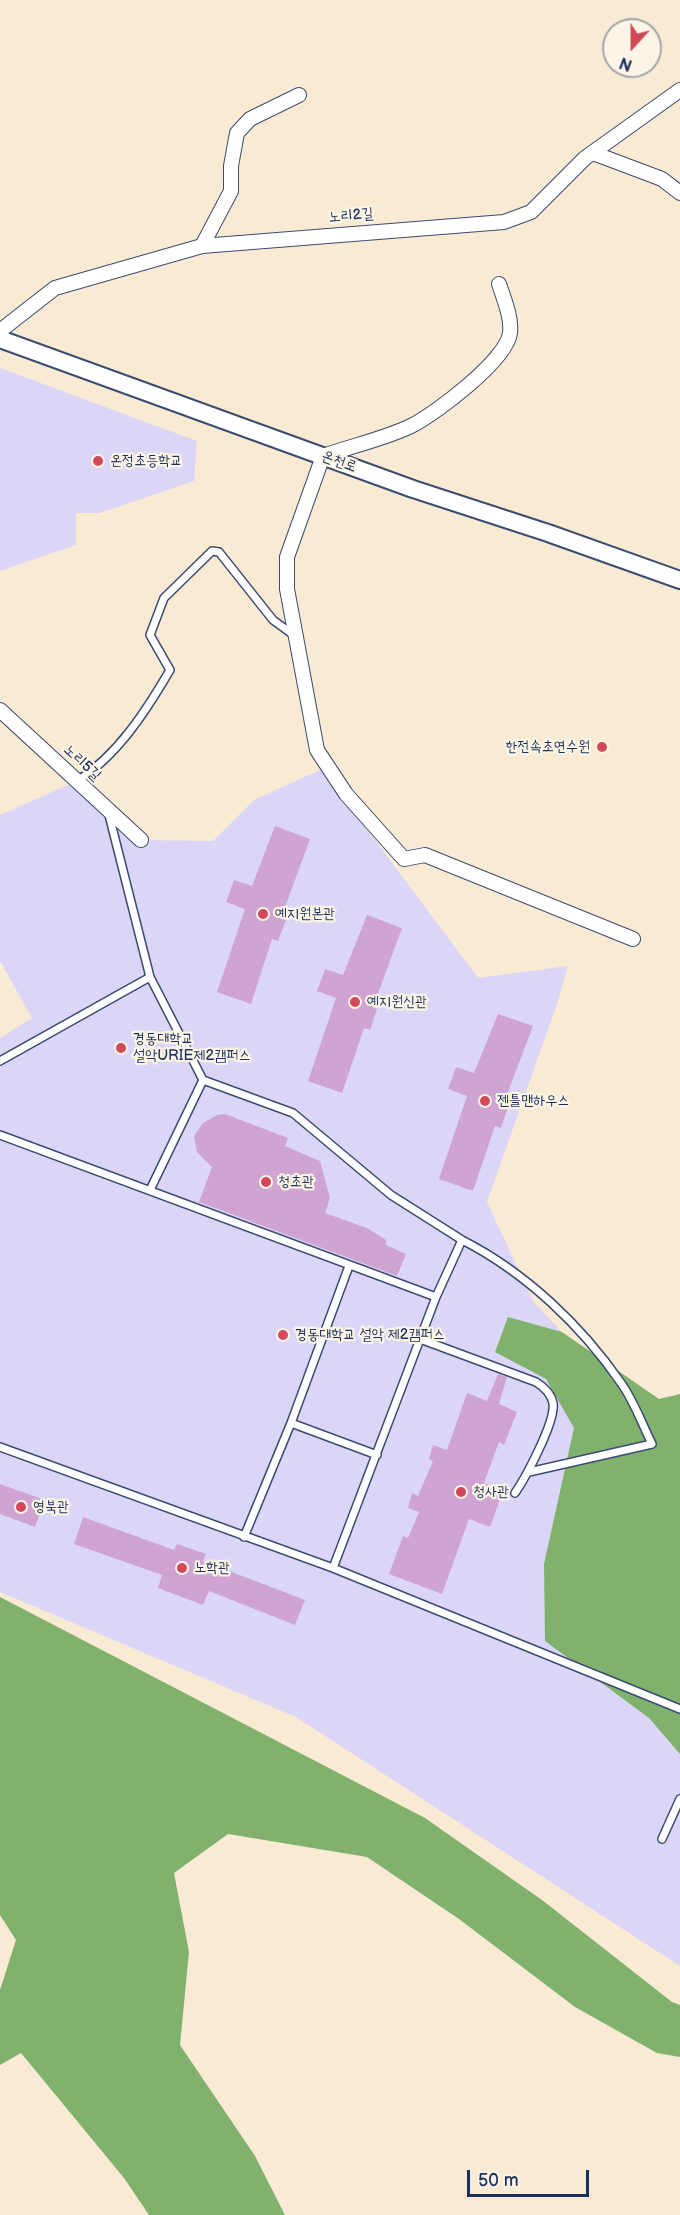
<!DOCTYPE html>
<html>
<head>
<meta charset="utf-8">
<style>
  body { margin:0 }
  #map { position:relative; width:680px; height:2215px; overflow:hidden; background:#f8ead3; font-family:"Balsamiq Sans",sans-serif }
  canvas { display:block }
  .north { position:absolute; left:602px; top:18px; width:60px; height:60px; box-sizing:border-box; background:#fcf5e5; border:2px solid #a2a6af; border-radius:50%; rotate:201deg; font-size:16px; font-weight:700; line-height:24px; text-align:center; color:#1b2f5e }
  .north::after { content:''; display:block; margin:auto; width:21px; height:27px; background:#d1495b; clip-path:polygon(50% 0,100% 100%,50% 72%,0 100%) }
  .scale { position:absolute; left:467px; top:2170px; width:122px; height:27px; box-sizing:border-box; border:3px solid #1b2f5e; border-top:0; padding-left:8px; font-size:18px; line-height:21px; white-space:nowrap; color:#1b2f5e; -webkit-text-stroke:4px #fcf5e5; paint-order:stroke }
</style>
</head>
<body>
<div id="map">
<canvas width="680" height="2215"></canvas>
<div class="north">N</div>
<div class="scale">50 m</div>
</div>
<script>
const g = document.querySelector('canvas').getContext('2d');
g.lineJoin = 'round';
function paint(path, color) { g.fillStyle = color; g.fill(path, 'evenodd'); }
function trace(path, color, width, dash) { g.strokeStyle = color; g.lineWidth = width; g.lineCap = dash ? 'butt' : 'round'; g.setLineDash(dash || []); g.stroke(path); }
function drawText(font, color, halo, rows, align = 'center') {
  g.font = font + ' "Balsamiq Sans","Poor Story",sans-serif'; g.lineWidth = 4.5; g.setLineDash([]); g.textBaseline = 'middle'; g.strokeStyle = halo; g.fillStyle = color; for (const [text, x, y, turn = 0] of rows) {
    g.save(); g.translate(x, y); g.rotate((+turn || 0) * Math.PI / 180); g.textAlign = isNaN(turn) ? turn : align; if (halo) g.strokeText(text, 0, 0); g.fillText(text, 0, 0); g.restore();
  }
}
paint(new Path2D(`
  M0,368l197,73 -3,40 -94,32h-24v32l-76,26z
  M322,769l156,209 90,-12 -11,38 -70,198 46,99 64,69 83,203v393l-384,-249 -296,-125v-554l32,-20 -32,-57v-146l77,-34 64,59 72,1 41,-41z`), '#dbd6f7');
paint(new Path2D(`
  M508,1317l54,15 97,67 21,-5v360l-31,-36 -104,-77 -1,-77 30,-136 -28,-49 -51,-27z
  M0,1597l425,221 117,82 130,102 8,3v52l-23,-4 -82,-46 -116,-88 -92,-62 -139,-23 -54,39 15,79 -9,93 75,111 30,59h-136l-25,-37 -103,-125 -21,12v-75l16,-50 -16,-25z`), '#80b26e');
paint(new Path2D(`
  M275,826l35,13 -29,79 5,2 -8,21 -6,-2 -21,65 -34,-12 28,-83 -19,-7 8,-22 18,6z
  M367,915l35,13 -29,79 4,2 -7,21 -6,-2 -22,65 -34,-12 28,-83 -19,-7 8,-22 18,6z
  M498,1014l35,12 -30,79 5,2 -7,21 -6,-2 -22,65 -34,-12 28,-83 -19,-7 8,-22 18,6z
  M225,1114l63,24 -3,8 35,15 10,37 -5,15 42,15 19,12v5l20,9 -9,22 -198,-74 13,-35 -15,-15 -3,-16 9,-13 14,-8z
  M498,1374l9,3 -8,27 18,8 -13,33 -5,-3 -15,41 19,8 -13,36 -21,-8 -27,75 -53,-20 14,-38 5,2 11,-26 -11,-4 4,-15 6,3 15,-35 -4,-2 4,-14 14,5 20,-57 20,8z
  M0,1484l45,16 -10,27 -35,-13z
  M83,1517l91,33 3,-6 29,10 -3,7 102,39 -10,25 -86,-34 -6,14 -45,-17 4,-13 -88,-31z`), '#d0a4d2');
const service = new Path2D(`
  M77,781c41,-26 69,-70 93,-111l-20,-35 14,-37 48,-47 7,1 54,68 22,16
  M109,815l41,162 53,103 -53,110
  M0,1061l150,-84
  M203,1080l90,33 98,82 71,45 -26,57
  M0,1135l436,162 -103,271
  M462,1240c63,32 119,85 159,143 13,18 21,41 31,61l-123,28
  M420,1339l116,43c8,5 15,11 17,21 3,18 -27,74 -38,90
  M291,1423l86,32
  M0,1447l333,121 347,141
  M244,1537l47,-114 58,-157
  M662,1839l18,-40`);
const minor = new Path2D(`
  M593,153l69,26 18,14
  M202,246l29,-55v-25l6,-33 13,-14 49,-24
  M499,284c5,15 13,34 11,49 -3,27 -75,81 -99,93 -27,13 -60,20 -88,30l-36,101v32l30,161 29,44 58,65 21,-4 208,84
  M0,331l55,-43 147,-42 302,-24 27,-10 54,-54 95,-68
  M0,710l141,130`);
const tertiary = new Path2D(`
  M0,339l413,150 135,44 132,47`);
trace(service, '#3c4b70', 10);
trace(minor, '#3c4b70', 16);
trace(tertiary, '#3c4b70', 20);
trace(service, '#fff', 7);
trace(minor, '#fff', 14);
trace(tertiary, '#fff', 16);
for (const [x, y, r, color] of [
  [98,461,6,"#d1495b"],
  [602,747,6,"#d1495b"],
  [263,914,6,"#d1495b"],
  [355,1002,6,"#d1495b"],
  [121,1048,6,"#d1495b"],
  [485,1101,6,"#d1495b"],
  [266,1182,6,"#d1495b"],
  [283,1335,6,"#d1495b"],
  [461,1492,6,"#d1495b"],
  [21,1507,6,"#d1495b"],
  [182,1568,6,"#d1495b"]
]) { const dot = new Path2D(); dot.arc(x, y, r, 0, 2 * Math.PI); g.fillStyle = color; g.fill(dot); trace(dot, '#fcf5e5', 2); }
drawText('15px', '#1b2f5e', '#fcf5e5', [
  ["노리2길",351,216,-5],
  ["온천로",339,462,20],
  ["노리5길",82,763,43]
]);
drawText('15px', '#1b2f5e', '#fcf5e5', [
  ["온정초등학교",110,461],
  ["한전속초연수원",590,747,"right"],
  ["예지원본관",275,914],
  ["예지원신관",367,1002],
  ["경동대학교",133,1039],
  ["설악URIE제2캠퍼스",133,1056],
  ["젠틀맨하우스",497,1101],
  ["청초관",278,1182],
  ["경동대학교 설악 제2캠퍼스",295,1335],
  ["청사관",473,1492],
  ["영북관",33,1507],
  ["노학관",194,1568]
], 'left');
</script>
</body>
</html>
